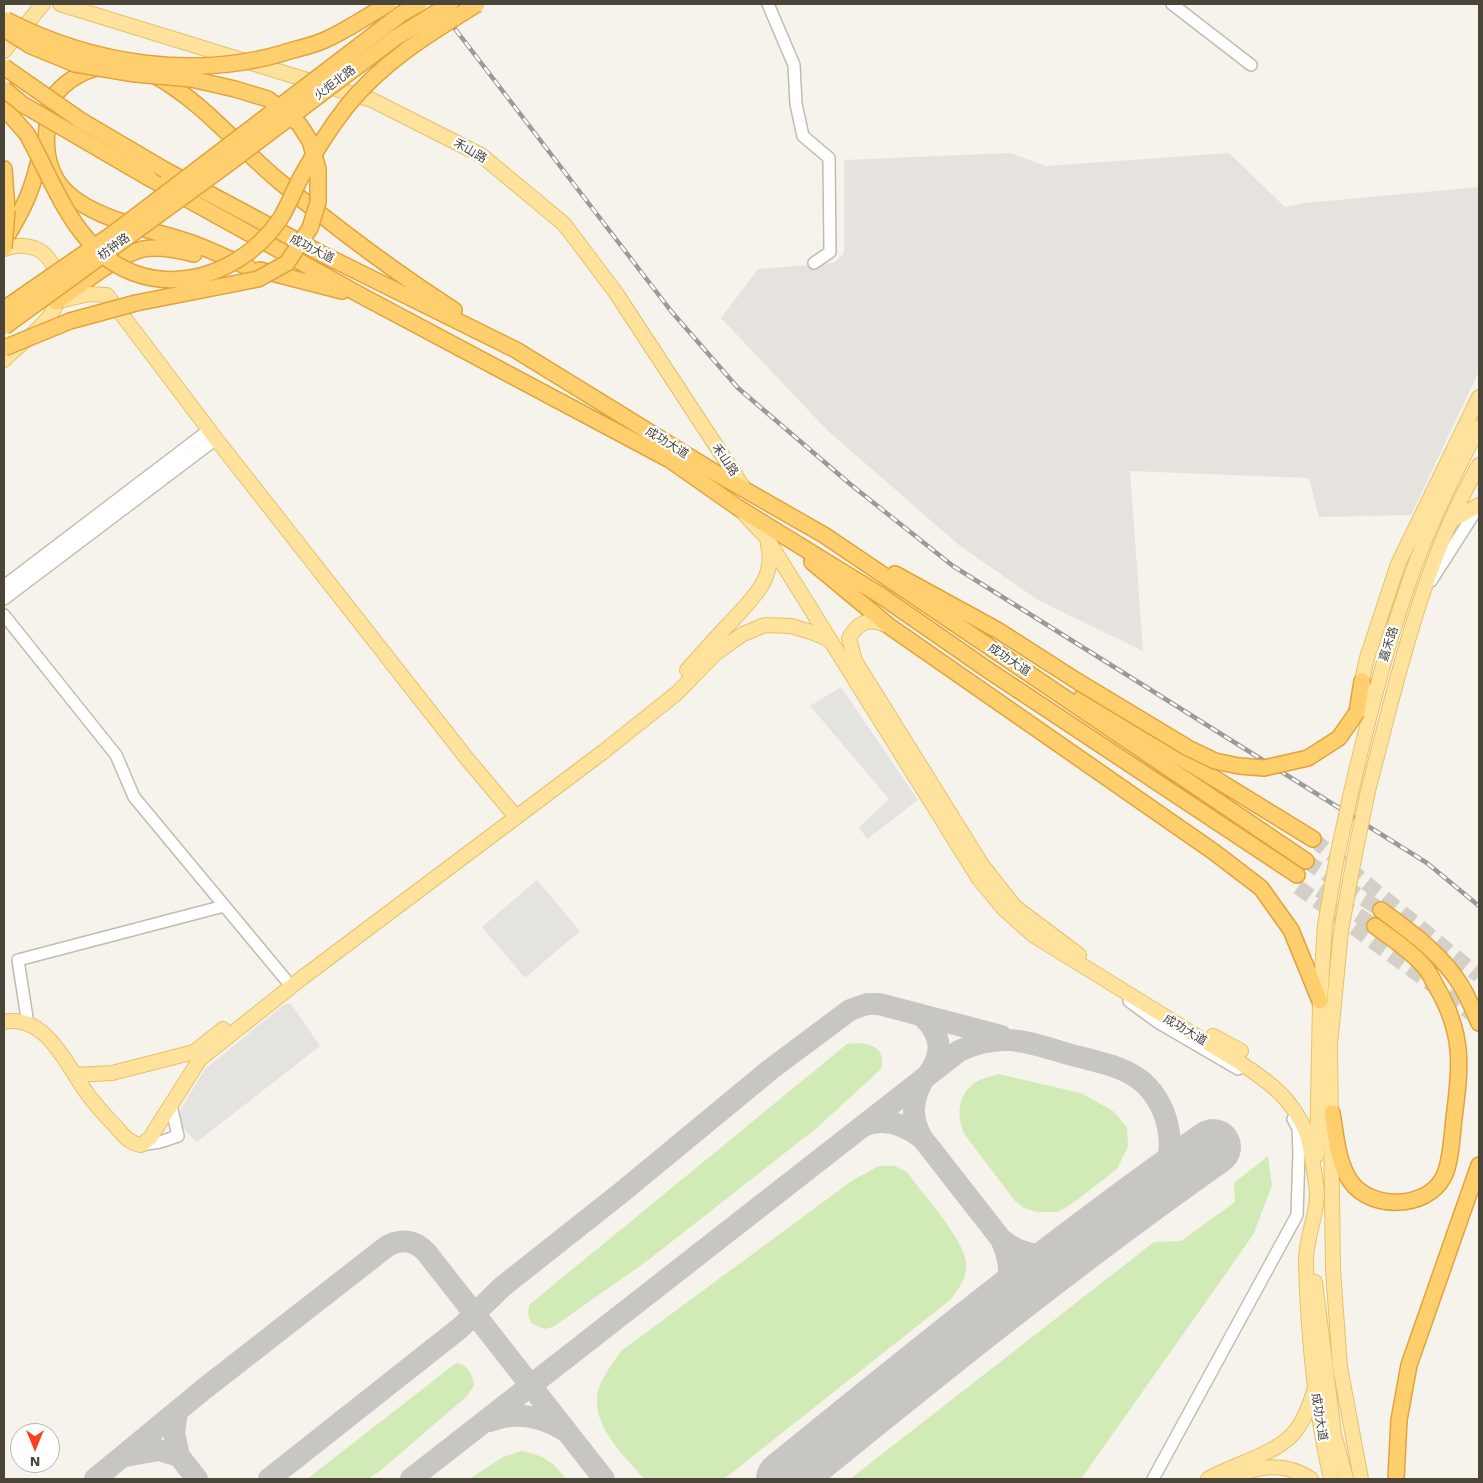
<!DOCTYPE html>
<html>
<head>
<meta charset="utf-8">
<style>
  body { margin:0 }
  #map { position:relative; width:1483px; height:1483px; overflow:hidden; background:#f6f3ec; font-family:"Work Sans",sans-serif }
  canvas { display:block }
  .frame { position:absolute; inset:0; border:5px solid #4b4439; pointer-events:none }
  .north { position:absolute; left:10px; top:1423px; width:50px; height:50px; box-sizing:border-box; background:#fff; border:1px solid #b7b4b0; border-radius:50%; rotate:180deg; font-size:14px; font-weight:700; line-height:20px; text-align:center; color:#4b4439 }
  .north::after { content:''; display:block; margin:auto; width:18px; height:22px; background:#fc3f1d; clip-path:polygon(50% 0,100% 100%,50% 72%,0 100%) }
</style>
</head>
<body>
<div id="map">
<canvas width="1483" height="1483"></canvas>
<div class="frame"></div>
<div class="north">N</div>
</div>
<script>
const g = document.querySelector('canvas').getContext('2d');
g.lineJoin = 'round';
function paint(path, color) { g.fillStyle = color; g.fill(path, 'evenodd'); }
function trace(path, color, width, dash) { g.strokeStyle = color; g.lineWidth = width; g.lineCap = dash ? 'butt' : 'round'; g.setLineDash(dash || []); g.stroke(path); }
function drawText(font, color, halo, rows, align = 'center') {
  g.font = font + ' "Work Sans","Noto Sans SC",sans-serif'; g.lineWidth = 4.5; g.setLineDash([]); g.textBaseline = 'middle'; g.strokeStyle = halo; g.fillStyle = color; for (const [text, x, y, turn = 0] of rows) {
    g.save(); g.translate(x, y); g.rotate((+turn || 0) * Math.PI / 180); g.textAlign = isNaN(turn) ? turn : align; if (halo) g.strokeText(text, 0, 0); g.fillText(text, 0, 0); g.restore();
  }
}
paint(new Path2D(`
  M1010,153l36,13 183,-13 56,54 20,-4 174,-16v184l-68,144 -92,2 -10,-39 -179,-7 13,180 -105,-51 -78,-54 -133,-116 -106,-112 37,-49 76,-6 10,-10v-93z`), '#e6e2dd');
paint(new Path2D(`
  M860,1043c17,2 25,9 21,26l-63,58 -171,134 -94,66 -9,2 -13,-6 -3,-8 1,-10 318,-261z
  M998,1074l83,19 32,18 14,16 1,20 -11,22 -44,34 -15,9h-22l-12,-4 -9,-7 -50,-66c-9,-18 -8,-41 11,-53 6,-4 15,-5 22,-8z
  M1268,1156l4,30 -19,49 -172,244h-231l304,-237 27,-1 54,-39 -1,-19z
  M879,1166h16l12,6c15,21 57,67 59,90 2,15 -7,27 -16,38l-226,179h-80c-18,-22 -48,-48 -47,-79 0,-18 15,-35 24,-49l232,-171z
  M456,1363c13,3 16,10 18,22l-7,11 -87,75 -12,8h-61z
  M522,1451c23,5 30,10 44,28h-97l34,-22z`), '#d2eab5');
paint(new Path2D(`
  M841,687l77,113 -51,39 -8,-12 30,-28 -79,-93z
  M537,880l43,51 -55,47 -43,-51z
  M285,1004h6l29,42 -123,96 -18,-18 -2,-9 28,-46z`), '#e5e3e0');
trace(new Path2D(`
  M921,1015c19,17 24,36 8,58
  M924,1078c-12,21 -14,39 -2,60l79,101
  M863,1126c22,-10 42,-1 59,12
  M490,1421c26,-10 51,-5 74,9
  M125,1456l34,-6 20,6 -5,-23 3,-22
  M179,1456l18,23
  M95,1479l109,-90 182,-142c14,-9 29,-7 40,5l178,227
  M269,1479l191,-151 42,-41 120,-95 149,-123 79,-59 17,-6h12l122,32
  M411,1479l548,-428c44,-21 70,-8 113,4 22,6 46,10 64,22 32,21 45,73 22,105 -8,12 -23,21 -34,30 -35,27 -81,64 -123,27 26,56 -14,76 -53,107`), '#c8c6c3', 22);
trace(new Path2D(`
  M784,1479c140,-114 281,-228 429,-332`), '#c8c6c3', 56);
trace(new Path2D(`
  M1313,839l166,137
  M1306,861l75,49
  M1298,887l181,132
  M1319,890l56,36`), '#d4d0c8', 15, [15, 8]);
const minor = new Path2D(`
  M768,4l26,61 2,39 7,32 26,22 1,94 -16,11
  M1172,4l79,61
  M1431,581l48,-75
  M4,586l205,-156
  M4,599l212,-160
  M4,615l112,140 18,42 152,183
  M1129,1001l30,22 79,46
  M28,1024l-10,-64 206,-54
  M141,1145l19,-3 18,-6 -7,-31
  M1153,1479l144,-264 2,-62 -1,-25 -5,-9`);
const major = new Path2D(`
  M60,4l312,96 109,55 83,69 52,69 127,194
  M4,51l39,-47
  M4,249c10,-3 19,-5 30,-1 24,8 31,47 17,66 -9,14 -34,33 -47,46
  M59,301l30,-7 18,1 109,144 252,321 48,57
  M745,515l21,22 213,342 24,29 30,27 209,129c30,20 50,35 64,68 4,10 11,53 11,64 -1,23 -12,44 -11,68 2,72 9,145 25,215
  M1451,521l28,-16
  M886,625c-17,-7 -27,-4 -37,13l6,23 127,204 33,42 64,48
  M687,670c14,-15 27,-31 42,-46 20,-22 48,-45 39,-79
  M1364,692l-2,-11 5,-23 31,-94 81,-167
  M1352,788c17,-71 34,-141 58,-209 18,-52 43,-103 69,-152
  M1368,791c29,-111 54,-227 111,-326
  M1353,864l-12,67 -11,114 3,225 7,97 21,112
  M4,1022c40,-9 62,41 80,67 9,14 21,26 32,38 7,8 14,17 25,18l9,-7 50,-79 102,-81 301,-226 74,-59 39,-40 27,-19 22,-9 26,1 20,6 19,8
  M1213,1036l28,15
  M75,1075l37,-2 82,-21 29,-23
  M1317,1155l3,-154 5,-76 12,-68
  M1315,1282l19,152 12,45
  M1208,1479c24,-14 64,-24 83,-43 12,-12 18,-29 23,-45
  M1230,1479c27,-13 54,-18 81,0`);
const highway = new Path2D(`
  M103,67c-20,2 -50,20 -54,42 -3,23 -6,48 7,70 22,38 94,50 133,63 20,7 40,17 59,25
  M154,75c49,27 83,71 125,106 56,46 114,90 175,129
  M4,108l23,26
  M4,169l3,41 -3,11
  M165,170l155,83 196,97 203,125 105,60 482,326
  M149,178l213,118 308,164 67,47 143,88 108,75 309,205
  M4,241c20,-33 30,-53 37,-91
  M260,270l82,21
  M56,302c25,-17 59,-46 87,-53 16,-3 36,1 51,5
  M812,562l77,64 325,226 47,36 30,42 29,71
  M895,574l104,57 78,50
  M1082,697l231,142
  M1357,712l5,-31
  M1381,910c28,21 60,43 79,74 8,12 13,26 19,39
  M1332,1113c4,22 5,49 19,69 20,28 75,27 92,-4 8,-14 9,-43 11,-60 7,-52 10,-85 -18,-132 -4,-7 -8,-17 -14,-22 -14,-15 -31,-26 -47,-38
  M1396,1479l3,-59 10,-55 70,-200`);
trace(minor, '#c2bbae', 14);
trace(major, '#e6c16a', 16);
trace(highway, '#e0a43c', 18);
trace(minor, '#fff', 11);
trace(major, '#ffe39c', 14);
trace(highway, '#ffcf6e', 15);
const rail = new Path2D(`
  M436,4l235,307 67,77 112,96 103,82 474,297 52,43`);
trace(rail, '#9a9a9a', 4.5);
trace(rail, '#fff', 2.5, [8]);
const majorBridge = new Path2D(`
  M1337,857l15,-69
  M1353,864l15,-73`);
const highwayBridge = new Path2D(`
  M6,20c88,45 192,61 287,30 12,-3 25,-6 36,-12 21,-10 40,-23 59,-34
  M4,29l27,17 44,18 60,10 56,5 44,10 33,10 31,25 11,17 8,28v33l-8,26 -23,35 -29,16 -122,24 -66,18 -66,27
  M4,67l76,53 85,50
  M4,89l18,15 127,74
  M27,134c19,34 34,75 60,105 55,66 148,46 193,-20 8,-12 13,-27 20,-40 14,-26 29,-50 47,-73 35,-44 83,-73 130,-102
  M4,248l3,-38
  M4,309l110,-76 287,-219 18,-10
  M4,327l220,-160 171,-129 55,-34
  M1077,681l111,67 27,13 24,5 25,2 44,-10 31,-20 18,-26`);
trace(majorBridge, '#e6c16a', 16, []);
trace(highwayBridge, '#e0a43c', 18, []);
trace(majorBridge, '#ffe39c', 14);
trace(highwayBridge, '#ffcf6e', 15);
drawText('12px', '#4b4439', '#fff', [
  ["火炬北路",335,83,-37],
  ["禾山路",470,151,30],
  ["枋钟路",114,247,-36],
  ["成功大道",312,249,27],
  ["成功大道",667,443,32],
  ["禾山路",725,460,56],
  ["嘉禾路",1389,644,-72],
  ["成功大道",1009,660,34],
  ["成功大道",1185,1030,31],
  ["成功大道",1319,1417,81]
]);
</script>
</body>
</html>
